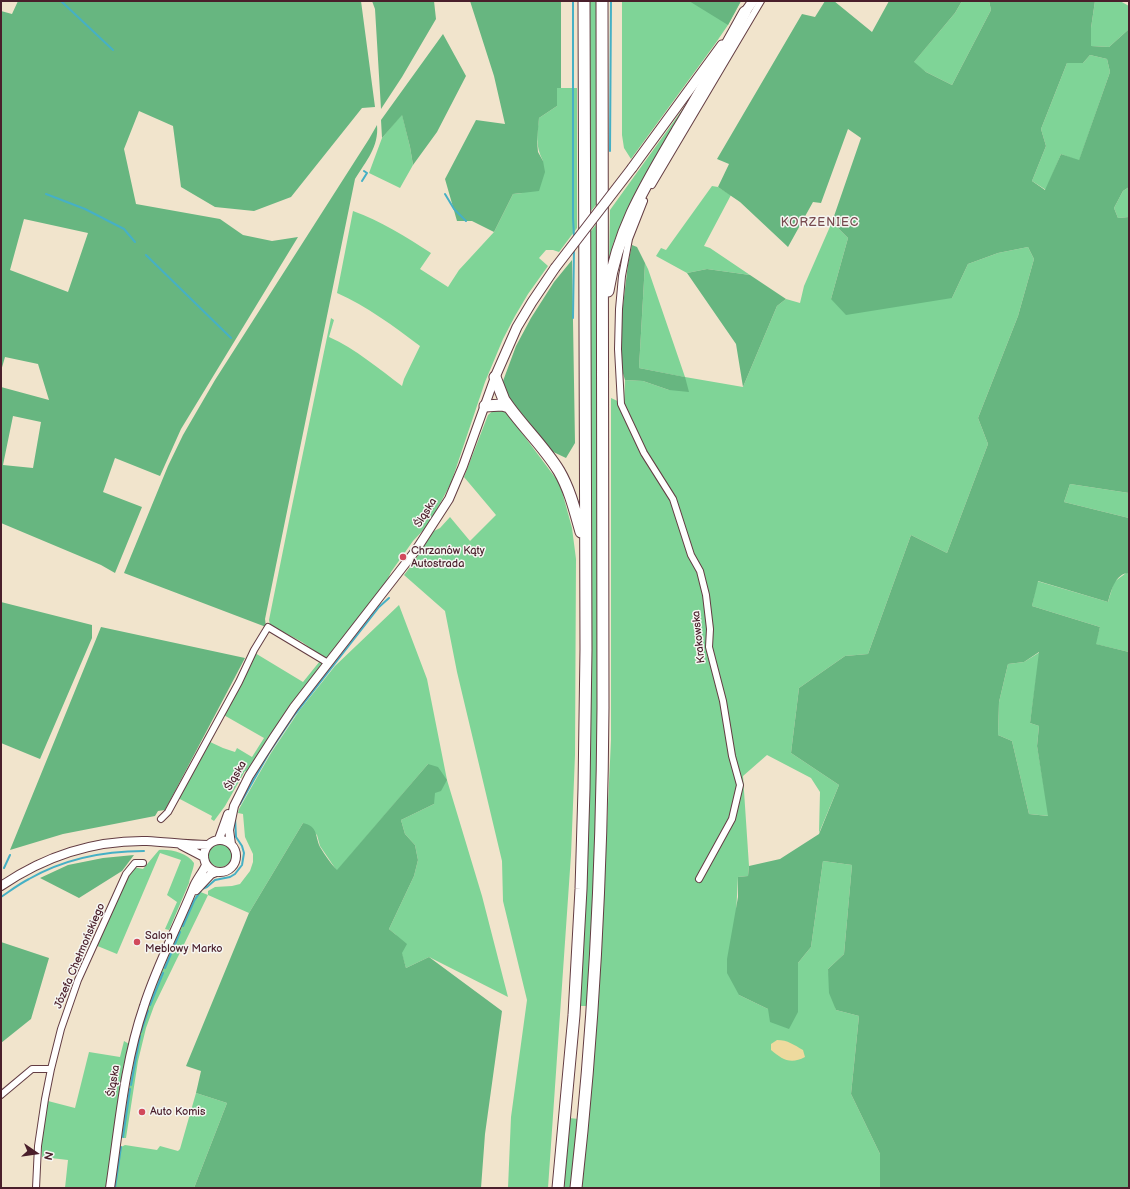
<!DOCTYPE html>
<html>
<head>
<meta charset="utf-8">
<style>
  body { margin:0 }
  #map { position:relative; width:1130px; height:1189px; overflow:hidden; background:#f1e4cc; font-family:"Balsamiq Sans",sans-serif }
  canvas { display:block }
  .frame { position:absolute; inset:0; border:2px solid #4a1f2b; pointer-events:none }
  .north { position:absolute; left:16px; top:1133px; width:40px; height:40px; -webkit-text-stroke:3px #f6f6f2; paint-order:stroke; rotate:103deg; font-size:11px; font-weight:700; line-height:16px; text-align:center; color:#4a1f2b }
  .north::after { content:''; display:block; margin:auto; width:14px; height:18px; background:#4a1f2b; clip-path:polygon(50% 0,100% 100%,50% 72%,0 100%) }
</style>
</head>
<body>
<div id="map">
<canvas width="1130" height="1189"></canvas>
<div class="frame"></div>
<div class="north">N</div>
</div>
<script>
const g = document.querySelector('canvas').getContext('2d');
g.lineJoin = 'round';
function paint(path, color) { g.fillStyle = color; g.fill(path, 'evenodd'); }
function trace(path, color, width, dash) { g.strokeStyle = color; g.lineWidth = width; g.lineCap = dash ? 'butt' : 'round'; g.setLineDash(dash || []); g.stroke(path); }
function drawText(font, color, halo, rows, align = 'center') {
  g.font = font + ' "Balsamiq Sans",sans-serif'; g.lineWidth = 3; g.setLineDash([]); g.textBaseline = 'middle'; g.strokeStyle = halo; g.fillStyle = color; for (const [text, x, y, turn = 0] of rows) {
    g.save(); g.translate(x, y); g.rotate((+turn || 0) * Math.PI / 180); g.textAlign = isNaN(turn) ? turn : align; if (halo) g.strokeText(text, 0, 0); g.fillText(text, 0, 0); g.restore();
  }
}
paint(new Path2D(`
  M588,1h9l2,200 -11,14z
  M622,1h119l-13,24 -13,19 -84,115 -7,-11 -2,-13z
  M962,1h27l2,9 -39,75 -26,-13 -13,-9 42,-50z
  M1095,1h25l9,5v23l-20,18 -18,-1v-18z
  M1090,55l17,4 3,13 -31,89 -18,-7 -15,36 -14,-9 14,-35 -5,-17 26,-66h16z
  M557,88h20v140l-18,24 -6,-2h-7l-7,8 9,8 -20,28 -13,22 -12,23 -18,43 -34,101 -9,17 -13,24 -16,17 -22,31 -6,13 -58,75 -25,-18 -32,-17 -1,-5 23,-114 39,-188 3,2 -5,17c27,12 50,32 73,49l2,-7 16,-33c-27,-20 -53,-40 -83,-53l16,-82c28,10 53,26 78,42l-11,16 28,18 11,-17 35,-38 19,-38 9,-1 21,-32c-8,-16 -6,-26 -4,-43l18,-12z
  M695,92l-66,114 -16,38 -4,21 1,-55z
  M402,114l8,33 3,18 -13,23 -31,-15 13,-35z
  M712,186l6,1 13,8 -27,51 6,2 40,27 -43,-6 -20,4 -31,-17 5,-8 5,2z
  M1129,187v30l-11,1 -4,-10 9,-17z
  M598,222l1,508 -3,111 -8,165h-11l11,-771z
  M832,222l16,16 -17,61 121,-1 16,-34 30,-11 30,-6 6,12 -16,57 -40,102 10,26 -41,109 -36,-18 -43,119 -23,2 -46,32 -8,65 48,32 -20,48 1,-41 -9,-14 -44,-23 -24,21 6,90 -1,10 -10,1 -2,37 3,81 29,14 30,3v-49l13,-16 12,-86 29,4 -8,89 -16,15 8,41 23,6 -8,78 29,60v34h-298l20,-255 9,-193v-342l13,6 1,-24 18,1 26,9 15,-13 -45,-9 6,-105 3,6 37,108 58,10 34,-81 9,-7 14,4 4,-17z
  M495,409l9,2 9,10 47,63 12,44 4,31 -1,196 -4,100 -23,333h-40l3,-71 16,-117 -24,-99 -1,-40 -45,-189 -12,-61 -41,-36 10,-13 18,-30 8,-4 10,-11 20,24 26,-26 -32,-38 24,-62z
  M1070,484l59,9v25l-65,-16z
  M1126,573h3v79l-34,-8 5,-17 -68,-21 5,-25 71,21 6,-20z
  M399,605l28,74 20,101 35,116 26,101 -79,-40 -23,11 -10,-33 -7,-6 25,-53 4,-16 -3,-15 -10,-11 -4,-14 33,-16 -6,-40 -91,107 -17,-25 -3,-11 -14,-12 -54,90 -41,-18 -54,111 -8,22 -8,33 -12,77h-3l-2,-3 14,-81 6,-27 13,-40 24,-55 20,-41 10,4v-4l7,-4 17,-1 8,-2 10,-13 3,-9v-8l-8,-17 -2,-23 -5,-1 1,-4 32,-56 28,-42 36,-45z
  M1040,652l-10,71 9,3 -2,20 12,70 -20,-2 -17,-73 -14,-6 1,-33 9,-38 16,-2z
  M255,653l48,29 17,-21 3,3 -75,109 -3,-2 -20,35 -11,15 -3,-2 1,-3 -34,-18 30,-57 15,7 12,4 2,-4 15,9 12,-19 -42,-24z
  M208 855a12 12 0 1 1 24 0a12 12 0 1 1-24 0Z
  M159,850c12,-1 28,3 35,13 0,5 -4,13 -5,20l-20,47 -4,-1 12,-27 -10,-7 14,-35 -21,-7 -43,101 -22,-9 32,-70 6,-8 10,2z
  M124,1041l5,3 -22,144h-42l3,-28 -26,-3v-18l6,-38 27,7 14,-56 31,5z
  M196,1093l31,10 -33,85h-81l6,-40 6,-3 32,5 3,-4 18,5 2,-2z
  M569,1118l10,1 -7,69h-10z`), '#7fd497');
paint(new Path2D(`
  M18,1h343l14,106 -13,1 -71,89 -37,14 -39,-4 -34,-20 -8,-61 -34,-15 -15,38 12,55 84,15 23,16 29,6 26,-4 -117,192 -21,47 -45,-18 -12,34 39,15 -27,66 -14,-8 -100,-42v-136l48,13 -11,-36 -33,-7 -4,14v-360l11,3zM24,219l64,14 -20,59 -58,-22zM13,416l28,6 -8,46 -30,-3z
  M372,1h62l2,18 -34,58 -21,32 -6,-100z
  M470,1h91v87h-4v18l-18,12 -2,23 1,11 5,9 2,11 -6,19 -26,3 -19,38 -22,-11h-15l-12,-42 31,-59 29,4 -11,-48z
  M689,1h52l-13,24z
  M825,1h9l38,31 17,-31h73l-7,12 -41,49 12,10 26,13 39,-75 -2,-9h106l-4,27v18l18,1 20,-18v158l-6,4 -9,17 4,10 11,-1v276l-59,-9 -6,18 65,16v55c-14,0 -18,19 -21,29l-70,-21 -6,25 68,21 -4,17 33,8v536h-249v-34l-29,-60 8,-78 -23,-6 -7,-17 -1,-24 16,-15 8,-89 -29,-4 -12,86 -13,16v49l-9,17 -19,-7 -2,-13 -29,-14 -12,-22v-14l11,-62v-20l10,-1 1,-10 31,-7 39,-25 20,-49 -48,-32 8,-65 46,-32 23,-2 43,-119 36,18 41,-109 -10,-26 40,-102 16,-57 -6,-12 -30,6 -30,11 -16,34 -106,17 -15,-16 17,-61 -16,-16 29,-84 -13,-9 -27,74 -8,-1 -25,45 -48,-45 -22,-15 11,-23 -12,-5 85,-145 13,3zM1090,55l17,4 3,13 -31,88 -18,-6 -16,36 -13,-9 14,-35 -5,-17 26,-66h16zM1039,652l-9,71 9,3 -2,20 11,70 -19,-2 -17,-73 -14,-6 1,-33 9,-38 16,-2z
  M443,34l23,42 -29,56 -24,33 -3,-18 -8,-32 -20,23 -1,-18z
  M377,125c2,22 -11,36 -22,54l-90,440 1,8 -142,-54 44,-107 15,-31 32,-55 154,-241z
  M632,245l5,2 8,16 -6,105 46,9 4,15 -20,-2 -26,-9 -18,-1 -3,-10 -2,-40 8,-66z
  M572,260l3,183 -9,15 -19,-9 -38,-47 -6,-21 13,-35 15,-28 23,-36z
  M707,269l43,6 36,24 -9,7 -34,81 -7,-43 -49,-71z
  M1,602l91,23v13l-52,121 -39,-16z
  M101,627l144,31 -80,152 -7,1 -3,5 -92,18 -53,16z
  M428,764l10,3 9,13 -6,11 -6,2 -1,11 -33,16 4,14 10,11 3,15 -4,16 -25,53 18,15 -5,9 4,15 23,-11 73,54 -17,123 -4,54h-287l33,-85 -31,-10 5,-22 -15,-5 63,-153 54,-90c15,3 12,13 17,24 5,8 11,17 17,23z
  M134,855l-12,16 -43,27 -39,-20 28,-13 35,-7z
  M1,942l48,16 -18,61 -30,24z`), '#67b680');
paint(new Path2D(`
  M777,1040c11,0 17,5 26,10l2,7c-15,8 -23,2 -34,-7v-6z`), '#eeda9e');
trace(new Path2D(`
  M61,1l52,49
  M573,1v217l1,19
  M610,151l1,-150
  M362,181l5,-8 -3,-2
  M46,194l39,15 39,20 11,13
  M445,194l9,15 12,12
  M146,255l85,83
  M573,318l1,-70
  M240,804l29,-51 24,-36 86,-110 10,-9
  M4,868l6,-13
  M1,897c9,-6 18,-13 28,-18 35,-20 75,-28 115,-28
  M183,926l11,-25 8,-12 5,-2 8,-7 15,-3 5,-3 7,-9 2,-12 -2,-7 -6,-9 -1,-20
  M165,968l15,-36
  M150,1005l13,-32
  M141,1032l7,-21
  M131,1085l9,-49
  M123,1137l7,-48
  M115,1188l6,-41`), '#46b0c5', 2);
const street = new Path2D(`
  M652,185l109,-184
  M644,201l-15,38 -7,37 -3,33 -1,40 3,55 23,49 29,46 18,56 9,16 6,24 4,34 -1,18 14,54 9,55 8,29 -8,34 -33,60
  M161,819l7,-7 71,-130 15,-32 14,-23 60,36
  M1,1095l31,-26h19
  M36,1188l2,-42 7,-47 6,-30 10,-40 17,-49 48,-106 9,-11h8`);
const secondary = new Path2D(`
  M219,839l9,-25
  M204 856a16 16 0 1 1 32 0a16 16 0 1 1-32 0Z
  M231,844l-2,-14 5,-24 15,-30 25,-39 20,-30 122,-157 33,-51 14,-33 32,-89
  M181,845l23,12
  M1,886c44,-30 93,-46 146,-45 20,1 41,4 61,4
  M196,890l15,-16 5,-2
  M110,1188c9,-60 14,-124 34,-182 13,-41 34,-80 50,-120 3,-7 9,-14 12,-21`);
const primary = new Path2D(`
  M741,18l12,-17
  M632,168l90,-123
  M495,377l22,-50 15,-25 23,-34`);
const highway = new Path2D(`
  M608,291c10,-63 38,-107 69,-160 24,-39 46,-79 68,-119
  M495,377l9,23 5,7c16,22 36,41 50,64 11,19 16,40 22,61
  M485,406l17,-1 7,2
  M558,1188l16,-173 7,-126 3,-100 2,-140 -2,-648
  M576,1188c18,-160 26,-321 27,-481l-1,-706`);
trace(street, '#633d43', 8);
trace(secondary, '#633d43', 10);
trace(primary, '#633d43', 11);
trace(highway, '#633d43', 13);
trace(street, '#fff', 6);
trace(secondary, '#fff', 8);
trace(primary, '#fff', 9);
trace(highway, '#fff', 11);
const primaryBridge = new Path2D(`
  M555,268l77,-100`);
trace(primaryBridge, '#633d43', 11, []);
trace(primaryBridge, '#fff', 9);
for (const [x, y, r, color] of [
  [403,557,4,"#d1495b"],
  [137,942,4,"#d1495b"],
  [142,1112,4,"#d1495b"]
]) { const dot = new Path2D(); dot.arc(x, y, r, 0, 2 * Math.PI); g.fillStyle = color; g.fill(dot); trace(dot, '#f6f6f2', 1.5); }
drawText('11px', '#4a1f2b', '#f6f6f2', [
  ["Śląska",426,513,-58],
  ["Krakowska",699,637,-96],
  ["Śląska",236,776,-60],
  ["Józefa Chełmońskiego",80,956,-67],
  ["Śląska",114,1081,-81]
]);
drawText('11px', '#4a1f2b', '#f6f6f2', [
  ["Chrzanów Kąty",411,551],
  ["Autostrada",411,564],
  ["Salon",145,936],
  ["Meblowy Marko",145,949],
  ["Auto Komis",150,1112]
], 'left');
g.letterSpacing = '1px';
drawText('12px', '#77494d', '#f6f6f2', [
  ["KORZENIEC",820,223]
]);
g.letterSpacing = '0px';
</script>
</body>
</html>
